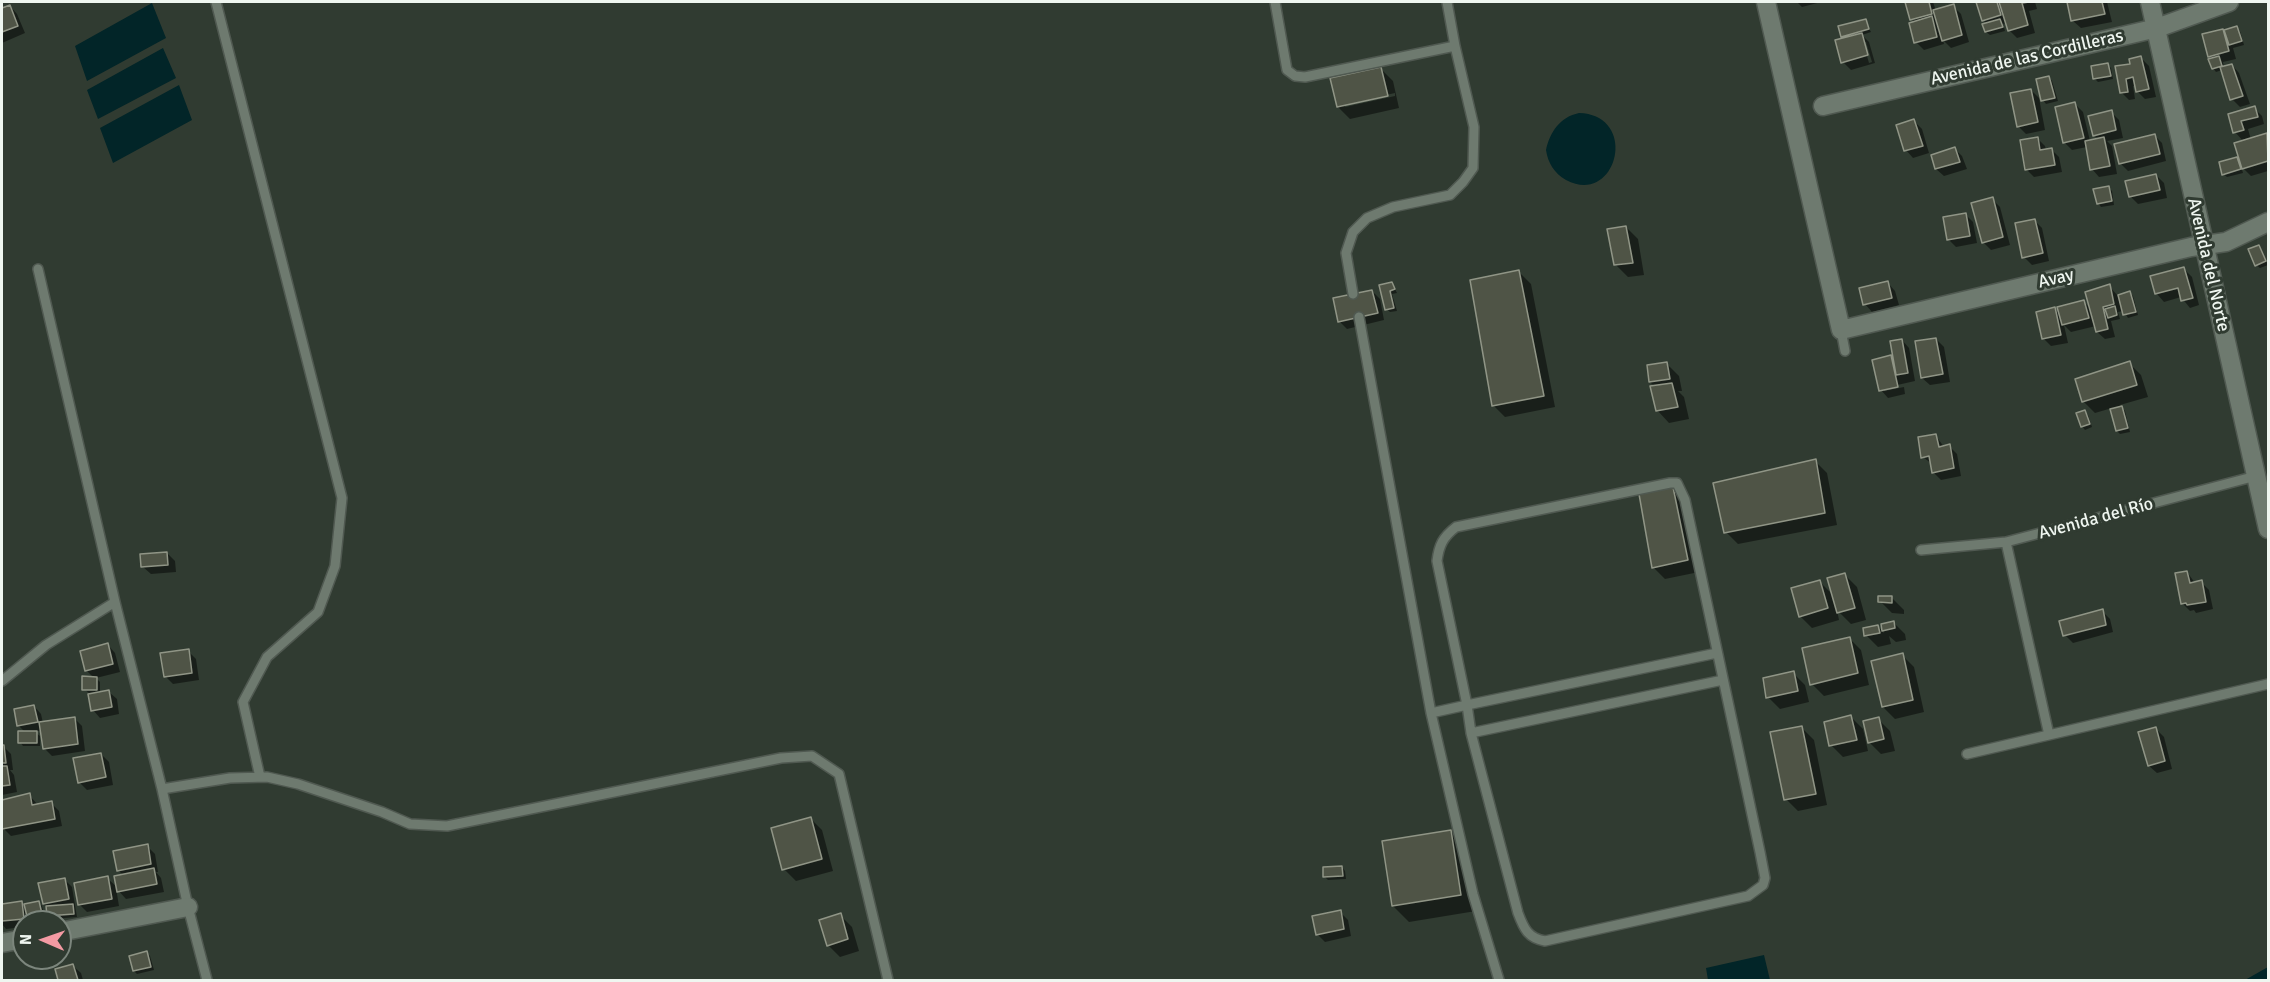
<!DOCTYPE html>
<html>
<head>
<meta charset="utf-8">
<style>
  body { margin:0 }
  #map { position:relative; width:2270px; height:982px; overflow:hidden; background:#303b31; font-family:Signika,sans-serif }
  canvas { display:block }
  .frame { position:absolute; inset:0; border:3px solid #eff6f0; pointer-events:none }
  .north { position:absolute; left:12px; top:910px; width:60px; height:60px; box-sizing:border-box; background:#303b31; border:2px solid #7c867d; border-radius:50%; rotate:272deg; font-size:16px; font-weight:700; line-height:24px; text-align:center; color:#eff6f0 }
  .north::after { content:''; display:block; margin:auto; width:21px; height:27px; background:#f49aa3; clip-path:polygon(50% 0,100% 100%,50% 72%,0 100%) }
</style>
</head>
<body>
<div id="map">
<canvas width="2270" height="982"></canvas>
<div class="frame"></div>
<div class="north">N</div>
</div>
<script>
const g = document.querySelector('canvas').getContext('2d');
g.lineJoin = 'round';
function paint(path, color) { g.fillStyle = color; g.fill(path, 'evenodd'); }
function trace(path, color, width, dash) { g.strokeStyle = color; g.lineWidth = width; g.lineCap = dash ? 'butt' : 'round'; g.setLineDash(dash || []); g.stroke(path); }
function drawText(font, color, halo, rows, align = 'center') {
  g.font = font + ' Signika,sans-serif'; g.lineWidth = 6; g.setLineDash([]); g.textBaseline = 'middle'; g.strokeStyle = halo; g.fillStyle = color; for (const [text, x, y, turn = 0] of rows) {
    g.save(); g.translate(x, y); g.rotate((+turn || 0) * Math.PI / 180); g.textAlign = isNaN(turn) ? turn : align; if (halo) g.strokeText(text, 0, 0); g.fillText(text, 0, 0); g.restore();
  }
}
paint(new Path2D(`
  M152,3l14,35 -79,43 -12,-35z
  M163,48l13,30 -78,41 -11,-29z
  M179,85l13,35 -79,43 -13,-35z
  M1579,113c61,2 38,94 -13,67 -12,-7 -18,-17 -20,-30 4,-18 14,-33 33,-37z
  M1764,955l6,25h-62l-2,-12z
  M2268,967v13h-23z`), '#022528');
paint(new Path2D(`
  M1797,2h24l-19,5z
  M1907,2h26l3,9 17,-5 8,8 8,28 -18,6 -8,-8 1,4 -20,6 -8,-8 -1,-19 -3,-4z
  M1978,2h57l2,7 -8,2 6,22 -18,5 -8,-8 -2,-7 -4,1 2,7 -15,4 -4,-3 1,-8 -4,-4z
  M2069,2h38l5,20 -31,6 -8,-7z
  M10,6l7,8 8,19 -23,10v-33z
  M1865,20l6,12 -9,3 7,7 6,21 -24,7 -8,-8 3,-23 -3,-3zM1863,42h3l6,20 -3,1z
  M2236,27l4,4 4,14 -11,3 3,11 -13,3 1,6 8,-3 7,8 11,31 -10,3 -8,-8 -10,-29 -6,2 -3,-4 -1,-9 -3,-3 14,-26 5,5z
  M2141,58l8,8 7,31 -11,2 -7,-7 -2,-7 -3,1 2,13 -6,1 -8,-8 -4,-24 14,-3z
  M2108,65l3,3 2,11 -15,3 -4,-4z
  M1381,69l12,12 6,27 -49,11 -12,-12zM1395,93v3l-50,11v-3z
  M2049,77l3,4 6,20 -12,3 -3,-4z
  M2031,90l8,8 6,32 -19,4 -8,-8z
  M2075,104l8,8 7,29 9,-1 -5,-5 17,-23 8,8 4,18 -16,3 5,5 5,28 -18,3 -7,-8 -5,-22 -15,3 -7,-7z
  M2254,108l8,8 2,8 -16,5 3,11 16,-5 1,1v35l-17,5 -10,-10 2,7 -16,4 -4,-3 14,-15 5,5 2,-22 -9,-10 -6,-17z
  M1914,121l8,8 7,24 -16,5 -7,-8z
  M2154,135l8,8 4,18 -38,10 -8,-8z
  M2037,138l8,8 1,4h6l7,7 3,15 -28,5 -8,-8z
  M1955,149l7,7 5,13 -23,7 -8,-7 -3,-13z
  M2156,175l8,8 3,15 -29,6 -8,-8z
  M2108,187l4,4 2,14 -13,2 -3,-4z
  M1992,199l8,8 10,38 -19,5 -8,-8z
  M1965,214l8,8 4,21 -21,4 -8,-8z
  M2034,220l8,8 7,33 -17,4 -8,-8z
  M1626,227l12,12 6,36 -16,2 -12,-12z
  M2259,246l9,19 -8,3 -4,-3z
  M2184,269l8,8 7,28 -9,3 -9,-11 -17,5 -7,-8 -5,-17z
  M1519,272l12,12 24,123 -50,10 -12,-12z
  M1392,283l5,10 -5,1 5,17 -7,1 -3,-3 -6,-23z
  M1888,283l7,8 4,14 -27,7 -7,-8z
  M2109,286l9,10 12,-3 3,3 5,19 -10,3 -4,-7 -6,1 2,7 -9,2 4,16 -10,2 -8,-7 -1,-6 -25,6 -7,-7 4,18 -17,3 -8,-8 12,-29 6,6 23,-13 7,7z
  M1372,291l8,8 4,21 -37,9 -8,-8z
  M1936,339l8,8 6,35 -20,3 -8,-7z
  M1902,340l7,8 6,33 -31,7v3l20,-4 1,7 -17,4 -7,-8 10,-33 4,4z
  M2129,363l12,12 7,22 -28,8 5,6 5,21 -10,2 -3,-3 -5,-23 -17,5 -12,-12z
  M1667,364l12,12 3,15h-4l6,6 5,22 -20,4 -12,-13 -2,-23 -5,-5z
  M2085,412l3,3 4,12 -7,3 -3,-4z
  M1936,436l8,11 5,-1 8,8 4,22 -20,4 -8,-8 -1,-8 -9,-7z
  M1815,461l12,12 10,52 -99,19 -12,-12z
  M1672,488l12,12 15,72 -34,7 -12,-12z
  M167,553l8,8 1,11 -25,2 -8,-7z
  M2187,572l8,11 6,-1 8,8 4,19 -17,4 -2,-3 -4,1 -8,-8z
  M1845,575l12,12 9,33 -15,4 -14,-14 2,10 -27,8 -12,-12 20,-34 14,14z
  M1892,598l12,12v4l-12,-1 -12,-12z
  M2102,611l8,8 3,13 -40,11 -8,-8z
  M1893,622l12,12 1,6 -10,2 -7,-6 2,8 -13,3 -12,-12 12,-9 6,7 -1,-8z
  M1849,638l12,12 8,35 -45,11 -12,-12z
  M108,645l7,8 5,19 -24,6 4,4v11l9,-1 8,7 2,15 -19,4 -7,-8 -4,-17 -5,-4 10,-11 -8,-8z
  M188,651l8,8 3,21 -26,4 -8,-8z
  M1902,655l12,12 10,45 -29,7 -12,-12z
  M1793,673l12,12 4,17 -29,7 -12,-12z
  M34,706l7,8 2,9 31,-5 8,8 3,25 -33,5 -8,-8 -2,-18 -7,2 5,4v10h-17l-3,-4 6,-9 -7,-7z
  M1851,717l12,12 5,22 -25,6 -12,-12z
  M1878,719l12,12 5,20 -14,3 -12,-12z
  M1802,728l12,12 13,65 -29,6 -12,-12z
  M2156,729l8,8 8,32 -15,4 -8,-7z
  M2,745l9,9 2,16h-3l4,5 3,17 -15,3z
  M101,754l8,8 4,23 -26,5 -8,-8z
  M29,795l9,10 13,-2 8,8 3,15 -51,10 -8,-8 -1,-16 2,-1 -2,-10z
  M810,818l12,12 11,41 -37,10 -12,-12z
  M1450,831l16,16 10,64 -67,11 -16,-16z
  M147,846l8,8 3,18h-2l5,6 3,14 -38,7 -10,-11 3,18 -32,6 -8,-8 28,-26 11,10 6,-12 -6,-6z
  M1342,867l3,4 1,8 -18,1 -3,-3z
  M64,879l8,8 5,30 -25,2 -8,-15z
  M39,902l3,4 4,15 -22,1v5l-18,2 -4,-5v-19l20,-2 2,3z
  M1340,912l8,8 3,16 -26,6 -8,-8z
  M840,915l12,12 7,24 -19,6 -12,-12z
  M147,953l3,3 4,14 -17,4 -3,-3z
  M73,966l8,7 2,7h-23l-3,-10z`), '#0007');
const building = new Path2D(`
  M1905,2h24l3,12 -22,6z
  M1976,2h21l4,13 -19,6z
  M1999,2h30l-7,1 6,22 -20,6z
  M2067,2h35l3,12 -34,7z
  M1954,4l8,31 -20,6 -9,-31z
  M10,5l8,21 -16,6v-24z
  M1932,16l5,21 -23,6 -5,-20z
  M1866,19l3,10 -28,8 -3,-11z
  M2000,19l3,8 -18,5 -3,-8z
  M2237,26l5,15 -13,4 -5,-15z
  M2223,29l6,22 -21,6 -6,-23z
  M1862,33l6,22 -27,8 -6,-23z
  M2141,56l8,33 -13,3 -3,-15 -7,2 2,13 -8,1 -5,-27 15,-2 -1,-5z
  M2219,56l3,10 -10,3 -4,-10z
  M2108,63l3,13 -18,3 -2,-13z
  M2232,64l11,32 -13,4 -10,-33z
  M1381,67l7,29 -51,11 -7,-29z
  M2049,76l6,22 -14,3 -5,-22z
  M2031,89l7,33 -21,5 -7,-34z
  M2075,102l9,36 -21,5 -8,-36z
  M2255,106l3,11 -17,4 3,9 -11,3 -5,-19z
  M2112,110l4,20 -23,6 -5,-20z
  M1914,119l9,27 -19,5 -8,-26z
  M2267,133l1,28 -26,8 -8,-26z
  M2155,134l5,20 -41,10 -5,-20z
  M2038,137l2,13 12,-2 3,17 -30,5 -5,-30z
  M2104,137l6,29 -20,4 -5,-29z
  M1955,147l5,15 -25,7 -4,-14z
  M2237,157l4,12 -19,6 -3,-13z
  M2156,174l4,16 -31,7 -4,-16z
  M2109,186l3,15 -15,3 -4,-15z
  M1993,197l10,40 -21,6 -11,-40z
  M1966,213l4,23 -23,4 -4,-23z
  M2035,219l8,34 -21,5 -7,-35z
  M1626,226l7,37 -19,2 -7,-36z
  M2259,245l7,16 -11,5 -7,-17z
  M2184,267l9,31 -12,3 -3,-13 -23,6 -5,-18z
  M1519,270l25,126 -52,10 -22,-126z
  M1888,281l4,17 -29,7 -4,-17z
  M1392,282l3,7 -5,2 4,17 -9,2 -6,-25z
  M2110,284l4,20 -11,3 5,22 -12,3 -11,-40z
  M1372,290l6,23 -40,9 -5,-24z
  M2130,291l6,21 -13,3 -5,-20z
  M2084,300l5,18 -27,7 -5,-18z
  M2115,306l2,9 -9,3 -3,-9z
  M2055,307l6,28 -19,4 -6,-27z
  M1936,338l7,36 -22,4 -6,-37z
  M1902,339l6,34 -12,2 -6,-34z
  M1891,355l7,32 -19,4 -7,-31z
  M2130,361l7,24 -55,17 -7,-23z
  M1667,362l3,17 -21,3 -2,-17z
  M1672,383l6,24 -22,4 -6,-25z
  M2122,406l6,22 -12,3 -6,-22z
  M2085,410l5,14 -9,3 -5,-14z
  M1936,434l3,13 11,-3 4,24 -22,5 -3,-17 -8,2 -3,-21z
  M1816,459l9,54 -101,20 -11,-50z
  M1673,487l15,73 -36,8 -13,-74z
  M167,552l1,13 -27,2 -1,-13z
  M2187,571l3,12 12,-3 4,22 -19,3 -1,-2 -5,1 -6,-31z
  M1845,573l10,35 -18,5 -10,-35z
  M1820,580l8,28 -29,9 -8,-29z
  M1878,596h14v7l-14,-1z
  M2103,609l3,16 -43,11 -4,-15z
  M1894,621l1,7 -13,3 -1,-7z
  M1878,625l2,8 -16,3 -1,-8z
  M1850,637l8,36 -48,12 -8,-37z
  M108,643l5,21 -28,7 -5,-20z
  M189,649l3,24 -28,4 -4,-24z
  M1903,653l10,47 -31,7 -11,-46z
  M1794,671l4,20 -32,7 -3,-20z
  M82,676l15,1v13h-15z
  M109,690l3,17 -21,4 -3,-17z
  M34,705l4,17 -21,4 -3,-17z
  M1851,715l6,25 -28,6 -5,-24z
  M75,717l3,27 -35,5 -4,-27z
  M1879,717l5,22 -16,4 -5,-22z
  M1802,726l14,68 -32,6 -14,-68z
  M2156,727l9,34 -17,5 -10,-34z
  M18,731h19v12h-19z
  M2,745h2l2,18h-4z
  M101,753l5,24 -28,6 -5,-25z
  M2,766h5l3,19 -8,1z
  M30,793l2,12 20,-4 3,18 -53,10v-29z
  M811,817l11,42 -40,11 -11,-42z
  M1451,830l10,65 -69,11 -10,-65z
  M148,844l3,20 -34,7 -4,-20z
  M1342,866l1,10 -20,1v-10z
  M154,868l3,16 -40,8 -3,-16z
  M108,876l4,23 -34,6 -4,-22z
  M65,878l4,21 -26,5 -5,-21z
  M22,901l2,18 -22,2v-17z
  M39,901l4,17 -15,3 -4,-17z
  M73,904l1,10 -27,2 -1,-10z
  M1341,910l3,19 -28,6 -4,-19z
  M841,913l7,26 -21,7 -8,-26z
  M147,951l4,16 -18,4 -4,-15z
  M73,964l5,16h-20l-3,-11z`);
paint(building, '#4f5446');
trace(building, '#909586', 1.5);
const service = new Path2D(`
  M216,2l126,496 -7,68 -17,46 -51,45 -24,45 17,75
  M1275,2l12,68 8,6 10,1 150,-31 19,81 -1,41 -10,14 -13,13 -57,12 -26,11 -14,14 -7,21 7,41
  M1447,2l8,44
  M38,269l77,333 47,187 26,118 19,73
  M1359,317l72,396 42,181 26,86
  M1841,330l4,21
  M2006,542l43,193
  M1921,550l85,-8 250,-66
  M2,681l44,-36 69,-43
  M1431,713l36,-8 -30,-144c2,-16 6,-24 19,-34l214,-44h7l8,17 75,352 5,26 -2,7 -15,11 -203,45c-17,-3 -21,-12 -27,-28l-47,-180 -4,-28 250,-52
  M1471,733l252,-53
  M1967,754l301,-70
  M162,789l68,-11 37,-1 31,7 84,28 28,12 37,2 334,-68 31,-2 27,18 49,206`);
const minor = new Path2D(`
  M1766,2l75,328 350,-83 35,-5 42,-20
  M2150,2l118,527
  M1823,106l334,-78 72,-26
  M60,932l128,-25
  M2,943l22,-4`);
trace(service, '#505951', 12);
trace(minor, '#505951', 21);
trace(service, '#6e7a6f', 9);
trace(minor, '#6e7a6f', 18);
drawText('18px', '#eff6f0', '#303b31', [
  ["Avenida de las Cordilleras",2027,58,-13],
  ["Avenida del Norte",2208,265,77],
  ["Avay",2056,279,-13],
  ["Avenida del Río",2096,519,-15]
]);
</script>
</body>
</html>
